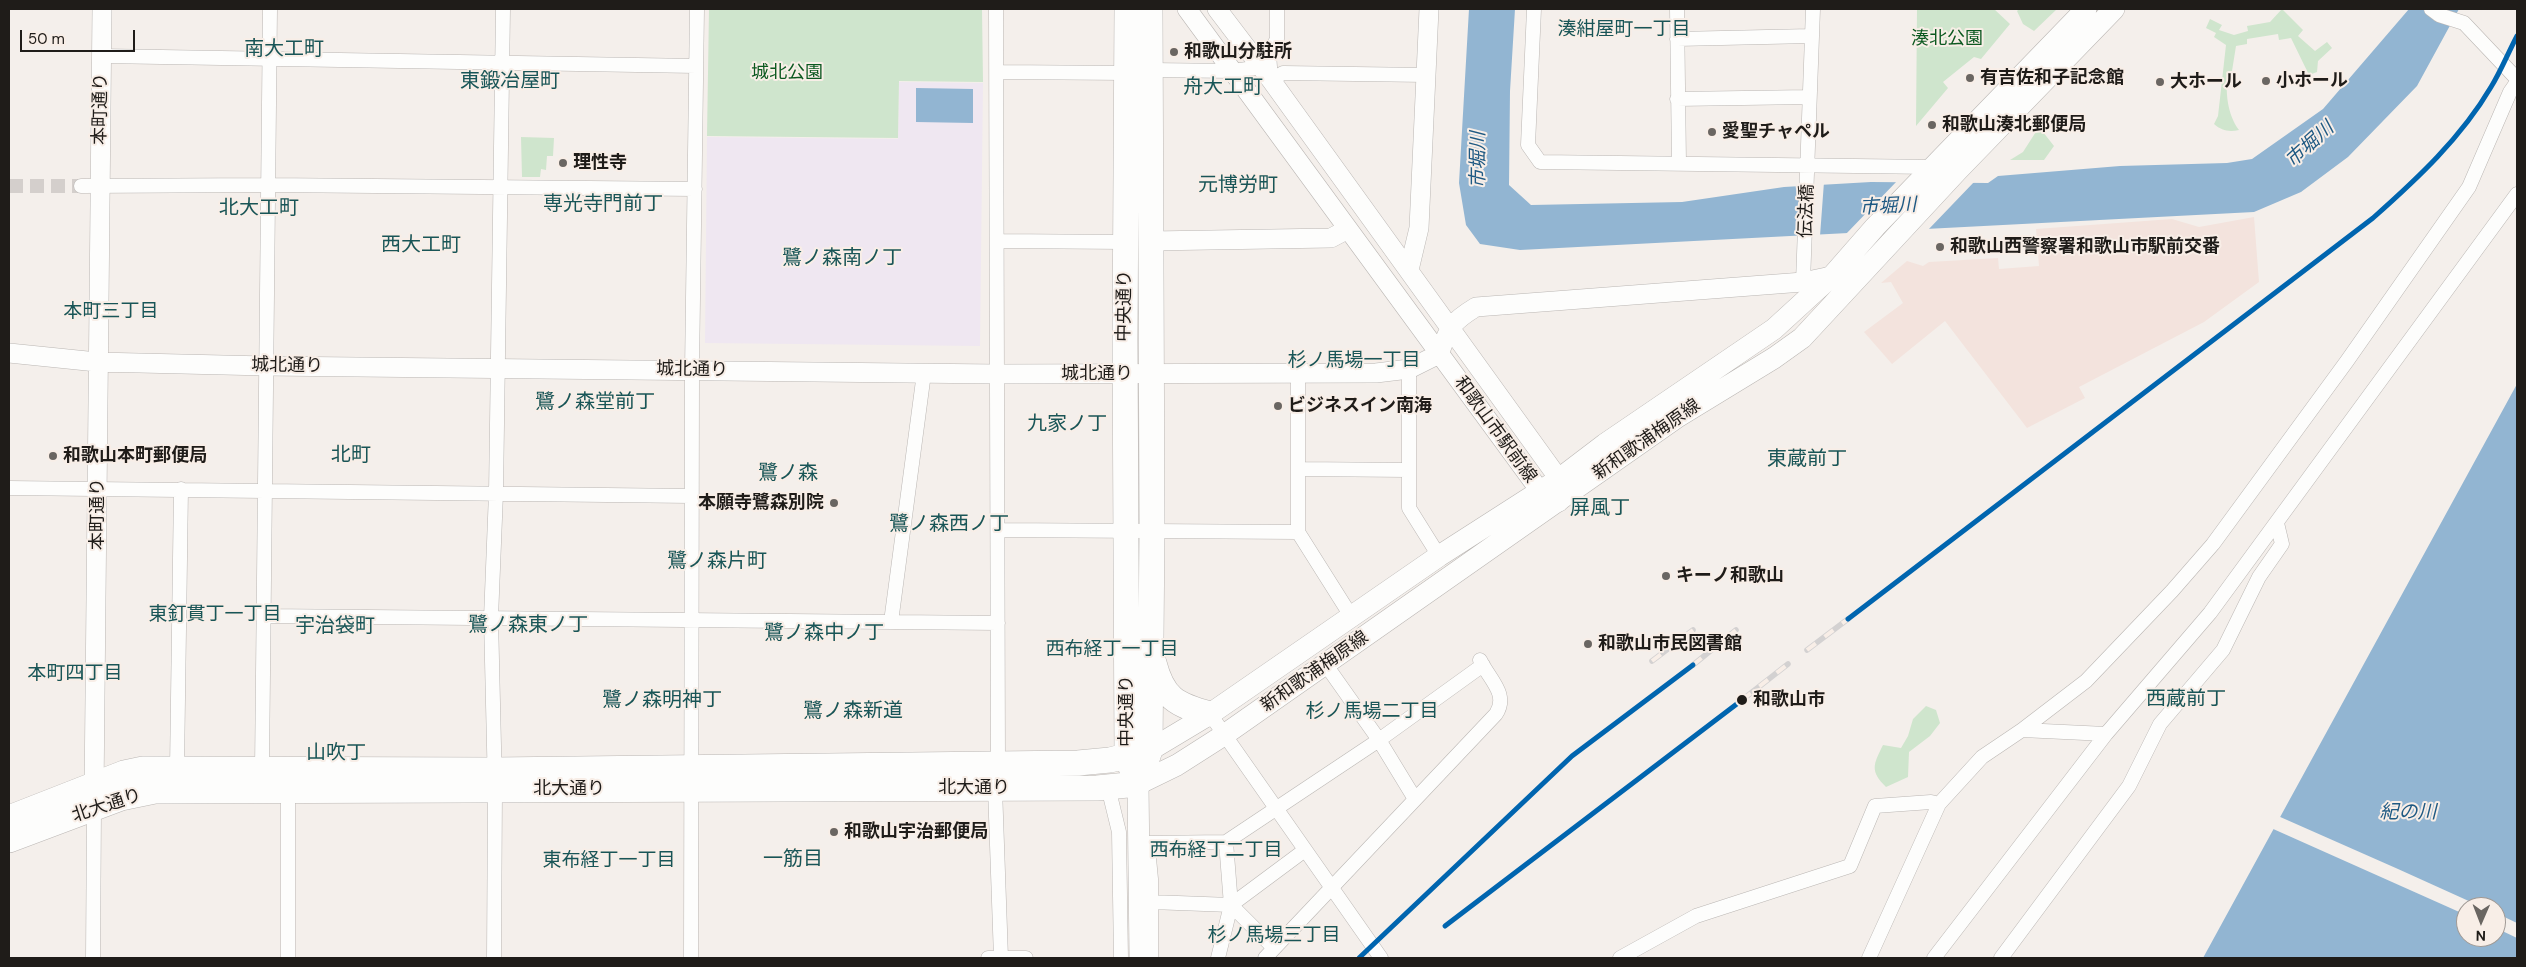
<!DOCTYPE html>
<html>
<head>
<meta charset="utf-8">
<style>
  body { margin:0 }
  #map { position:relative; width:2526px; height:967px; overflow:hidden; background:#f4efeb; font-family:"DM Sans",sans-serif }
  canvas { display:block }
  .frame { position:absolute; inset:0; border:10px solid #1f1c19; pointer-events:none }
  .north { position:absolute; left:2456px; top:897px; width:50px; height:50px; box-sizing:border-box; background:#f8eee7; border:1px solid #a19a95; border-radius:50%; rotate:181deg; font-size:14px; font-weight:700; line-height:20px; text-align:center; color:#1f1c19 }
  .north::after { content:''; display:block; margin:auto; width:18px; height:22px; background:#6a6662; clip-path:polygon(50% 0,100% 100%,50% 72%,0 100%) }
  .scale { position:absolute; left:20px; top:30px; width:115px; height:22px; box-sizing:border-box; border:2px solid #1f1c19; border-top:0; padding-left:6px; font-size:15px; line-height:18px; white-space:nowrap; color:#1f1c19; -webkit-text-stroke:4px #f8eee7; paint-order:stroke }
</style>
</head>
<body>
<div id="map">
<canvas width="2526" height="967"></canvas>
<div class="frame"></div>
<div class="north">N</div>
<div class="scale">50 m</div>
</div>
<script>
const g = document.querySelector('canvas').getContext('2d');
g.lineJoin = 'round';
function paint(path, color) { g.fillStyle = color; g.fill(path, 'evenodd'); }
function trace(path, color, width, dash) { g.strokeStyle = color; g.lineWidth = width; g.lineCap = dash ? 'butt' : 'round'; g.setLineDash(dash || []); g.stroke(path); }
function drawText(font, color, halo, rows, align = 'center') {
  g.font = font + ' "DM Sans","Noto Sans JP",sans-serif'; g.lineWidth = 4; g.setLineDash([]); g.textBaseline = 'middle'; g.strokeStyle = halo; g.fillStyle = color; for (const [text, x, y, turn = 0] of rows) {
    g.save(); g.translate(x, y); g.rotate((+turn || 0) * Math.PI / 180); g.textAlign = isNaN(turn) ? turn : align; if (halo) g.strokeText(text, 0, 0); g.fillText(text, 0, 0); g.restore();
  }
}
paint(new Path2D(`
  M2254,217l5,65 -55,40 -125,65 6,11 -58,30 -82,-107 -53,43 -28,-32 39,-29 -12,-21 -10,1 26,-22 16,5 6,-4 69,-4 1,11 40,-3 -3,-37 136,-10 27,8z`), '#f3e3dd');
paint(new Path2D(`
  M899,82l84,1 -3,263 -275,-3 2,-206 191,2z`), '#efe7f1');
paint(new Path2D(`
  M709,9h273l1,73 -84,-1 -1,57 -191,-2z
  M1917,9h77l16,15 -29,35 -7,-2 -31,25 5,6 -32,38z
  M2019,9h38l-23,22 -11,-7 -6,-13z
  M2282,9l21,21 -5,6 17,15 12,-9 5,6 -14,13 -1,11 -8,3 -18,-37 -12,2 -1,-6 -31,5v5l-11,2 -4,25h-4c-3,20 -1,43 11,59 -10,2 -17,1 -25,-6l4,-8 8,-71 -12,-8 2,-4 -10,-5 4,-9 12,6 -3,5 15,5 14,-4 -1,-5 23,-4z
  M2039,127l15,19 -10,14h-34l13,-8z
  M521,137l33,1 -1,18h-6l-1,14 -5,-1 -1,8h-18z
  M1926,706l10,4 4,13 -10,13 -21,16 -1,25 -22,10c-16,-16 -13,-22 -3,-42l18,3 7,-12 5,-17z`), '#cfe5cd');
paint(new Path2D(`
  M1469,9h46l-5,82 -1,94 22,20 151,-3 102,-15 87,-5 117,1 10,-7 122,-10 107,-3 25,-4 71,-50 86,-100h50l-42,77 -69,71 -47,35 -47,20 -734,38 -40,-6 -14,-19 -7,-42z
  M916,88l57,1v34l-57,-1z
  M2517,384v574h-314zM2466,907h30v30h-30z`), '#92b5d2');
paint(new Path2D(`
  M1898,180l77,1 -48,50 -82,4z
  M1824,182l-4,54 -22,2 3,-55z
  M2278,816l120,53 84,38h-16v8l-195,-87z
  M2496,913l21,10v15l-21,-10z`), '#f4efeb');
trace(new Path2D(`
  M9,186h72`), '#d4cfcc', 14, [14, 7]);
const street = new Path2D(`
  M996,9l2,755
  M1277,9v30l-8,15 2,26 12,-7 143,2
  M1534,9l-6,136 12,17 394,5
  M1677,9l2,154
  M2431,9l8,6 25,8 53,56
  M1677,39l134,-3
  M102,56l594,10
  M1151,70l82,1 28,-4
  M997,72l130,1
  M1677,99l132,-2
  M81,186l187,-1 427,4
  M997,241l129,1
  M1809,288l-6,-6 10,-273
  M1409,369v139l30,48
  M1298,374v158l53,84
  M1298,469l110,1
  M9,488l682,8
  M998,530l300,2
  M264,616l734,7
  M891,622l33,-249
  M1326,665l53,75 36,59
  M1210,714l171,244
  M2022,730l84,4
  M177,768l4,-279
  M262,768l8,-759
  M1108,787l11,45 2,126
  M995,788l6,170
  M288,789v169
  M1147,843l79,-1 153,-102 104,-75
  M1148,848l3,31v79
  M1151,902l80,3
  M1274,948l-43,-43 74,-55
  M93,958l1,-149
  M494,958l1,-169 -4,-171 5,-125 7,-484
  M691,958l1,-588 5,-361
  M988,958h38
  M1218,958l13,-53 -5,-63
  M1265,958l231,-244c13,-20 -7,-35 -16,-54
  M1620,958l76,-42 154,-50 25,-60 56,-4 8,2
  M1869,958l70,-154 43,-47 40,-27 64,-49 86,-90 41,-47 134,-183 122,-174 41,-95 7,-10
  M1934,958l172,-224 104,-121 307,-419
  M2001,958l128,-172 31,-62 63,-74 36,-73 23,-33 -5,-21`);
const secondary = new Path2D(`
  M1187,9l353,482 19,11v-23l-288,-399 -54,-71
  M1151,241l180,-3 17,-9
  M1409,270l10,-42 10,-219
  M9,353l88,9 169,4 731,8 379,-1 33,-4 30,-15c10,-26 12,-32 37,-47l327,-25 33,-7
  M94,795l8,-786`);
const primary = new Path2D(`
  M1150,750l60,-36 229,-158 120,-77 46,-35 169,-115 59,-54 42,-48 211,-218
  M1140,958l-2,-174 39,-19 47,-30 455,-319 95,-58 28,-20 155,-167 157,-162`);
const highway = new Path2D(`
  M1127,9l-2,330 2,418 5,13
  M1154,663c9,35 22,42 56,51
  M1145,765l5,-15 2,-221 -2,-520
  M9,818l115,-45 19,-4 351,1 584,-7 32,-3 40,-10
  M9,840l112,-42 34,-7 942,-3 41,-4`);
trace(street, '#bab6b3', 15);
trace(secondary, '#bab6b3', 20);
trace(primary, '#bab6b3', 22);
trace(highway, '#bab6b3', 26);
trace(street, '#fdfdfc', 14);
trace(secondary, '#fdfdfc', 19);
trace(primary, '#fdfdfc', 21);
trace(highway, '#fdfdfc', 25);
const rail = new Path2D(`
  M1807,650l41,-31
  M1652,661l41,-31
  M1693,665l43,-35
  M1742,700l46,-36`);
trace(rail, '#d3d1d1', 5.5);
trace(rail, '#f8eee7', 4, [11]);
trace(new Path2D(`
  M1848,619l525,-401c44,-39 88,-80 118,-131 10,-16 17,-34 26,-51
  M1445,926l297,-226
  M1359,958l213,-202 121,-91`), '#0065af', 5);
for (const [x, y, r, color] of [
  [1174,52,5,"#6a6662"],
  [1970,78,5,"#6a6662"],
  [2266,81,5,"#6a6662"],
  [2160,82,5,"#6a6662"],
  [1932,125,5,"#6a6662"],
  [1712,132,5,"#6a6662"],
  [563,163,5,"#6a6662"],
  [1940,247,5,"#6a6662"],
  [1278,406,5,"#6a6662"],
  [53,456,5,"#6a6662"],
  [834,503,5,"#6a6662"],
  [1666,576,5,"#6a6662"],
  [1588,644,5,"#6a6662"],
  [1742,700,6,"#1f1c19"],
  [834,832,5,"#6a6662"]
]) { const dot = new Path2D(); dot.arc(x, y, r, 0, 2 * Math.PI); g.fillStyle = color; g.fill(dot); trace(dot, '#f8eee7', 2); }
drawText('18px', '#0c5920', '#f8eee7', [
  ["湊北公園",1947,39],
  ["城北公園",787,73]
]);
drawText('bold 18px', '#1f1c19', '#f8eee7', [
  ["和歌山分駐所",1184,52],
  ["有吉佐和子記念館",1980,78],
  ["小ホール",2276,81],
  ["大ホール",2170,82],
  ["和歌山湊北郵便局",1942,125],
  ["愛聖チャペル",1722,132],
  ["理性寺",573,163],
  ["和歌山西警察署和歌山市駅前交番",1950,247],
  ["ビジネスイン南海",1288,406],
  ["和歌山本町郵便局",63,456],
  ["本願寺鷺森別院",824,503,"right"],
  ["キーノ和歌山",1676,576],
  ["和歌山市民図書館",1598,644],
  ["和歌山宇治郵便局",844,832]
], 'left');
drawText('18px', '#1f1c19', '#f8eee7', [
  ["本町通り",101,109,-89],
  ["伝法橋",1807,211,-88],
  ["中央通り",1125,306,-89],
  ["城北通り",287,366,1],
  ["城北通り",692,370,1],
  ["城北通り",1097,374],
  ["和歌山市駅前線",1495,430,54],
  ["新和歌浦梅原線",1647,440,-35],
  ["本町通り",98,514,-90],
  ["新和歌浦梅原線",1315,672,-35],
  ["中央通り",1127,711,-90],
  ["北大通り",974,788],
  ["北大通り",569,789],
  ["北大通り",107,806,-18]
]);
drawText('bold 18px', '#1f1c19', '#f8eee7', [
  ["和歌山市",1753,700]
], 'left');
drawText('19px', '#195557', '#f8eee7', [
  ["湊紺屋町一丁目",1624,30],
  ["本町三丁目",111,312],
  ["杉ノ馬場一丁目",1354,361],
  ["東釘貫丁一丁目",215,615],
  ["西布経丁一丁目",1112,650],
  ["本町四丁目",75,674],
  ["杉ノ馬場二丁目",1372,712],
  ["西布経丁二丁目",1216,851],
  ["東布経丁一丁目",609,861],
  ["杉ノ馬場三丁目",1274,936]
]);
drawText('italic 19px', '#1e5983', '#f8eee7', [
  ["市堀川",2310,145,-42],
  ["市堀川",1479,160,-90],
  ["市堀川",1888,207,-3],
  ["紀の川",2408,813]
]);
drawText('20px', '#195557', '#f8eee7', [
  ["南大工町",284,50],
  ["東鍛冶屋町",510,82],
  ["舟大工町",1223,88],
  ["元博労町",1238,186],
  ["専光寺門前丁",603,205],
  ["北大工町",259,209],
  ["西大工町",421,246],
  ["鷺ノ森南ノ丁",842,259],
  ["鷺ノ森堂前丁",595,403],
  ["九家ノ丁",1067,425],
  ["北町",351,456],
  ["東蔵前丁",1807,460],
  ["鷺ノ森",788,474],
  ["屏風丁",1600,509],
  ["鷺ノ森西ノ丁",949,525],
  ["鷺ノ森片町",717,562],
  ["鷺ノ森東ノ丁",528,626],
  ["宇治袋町",335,627],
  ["鷺ノ森中ノ丁",824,634],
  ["西蔵前丁",2186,700],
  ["鷺ノ森明神丁",662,701],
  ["鷺ノ森新道",853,712],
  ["山吹丁",336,754],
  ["一筋目",793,860]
]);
</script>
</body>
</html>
